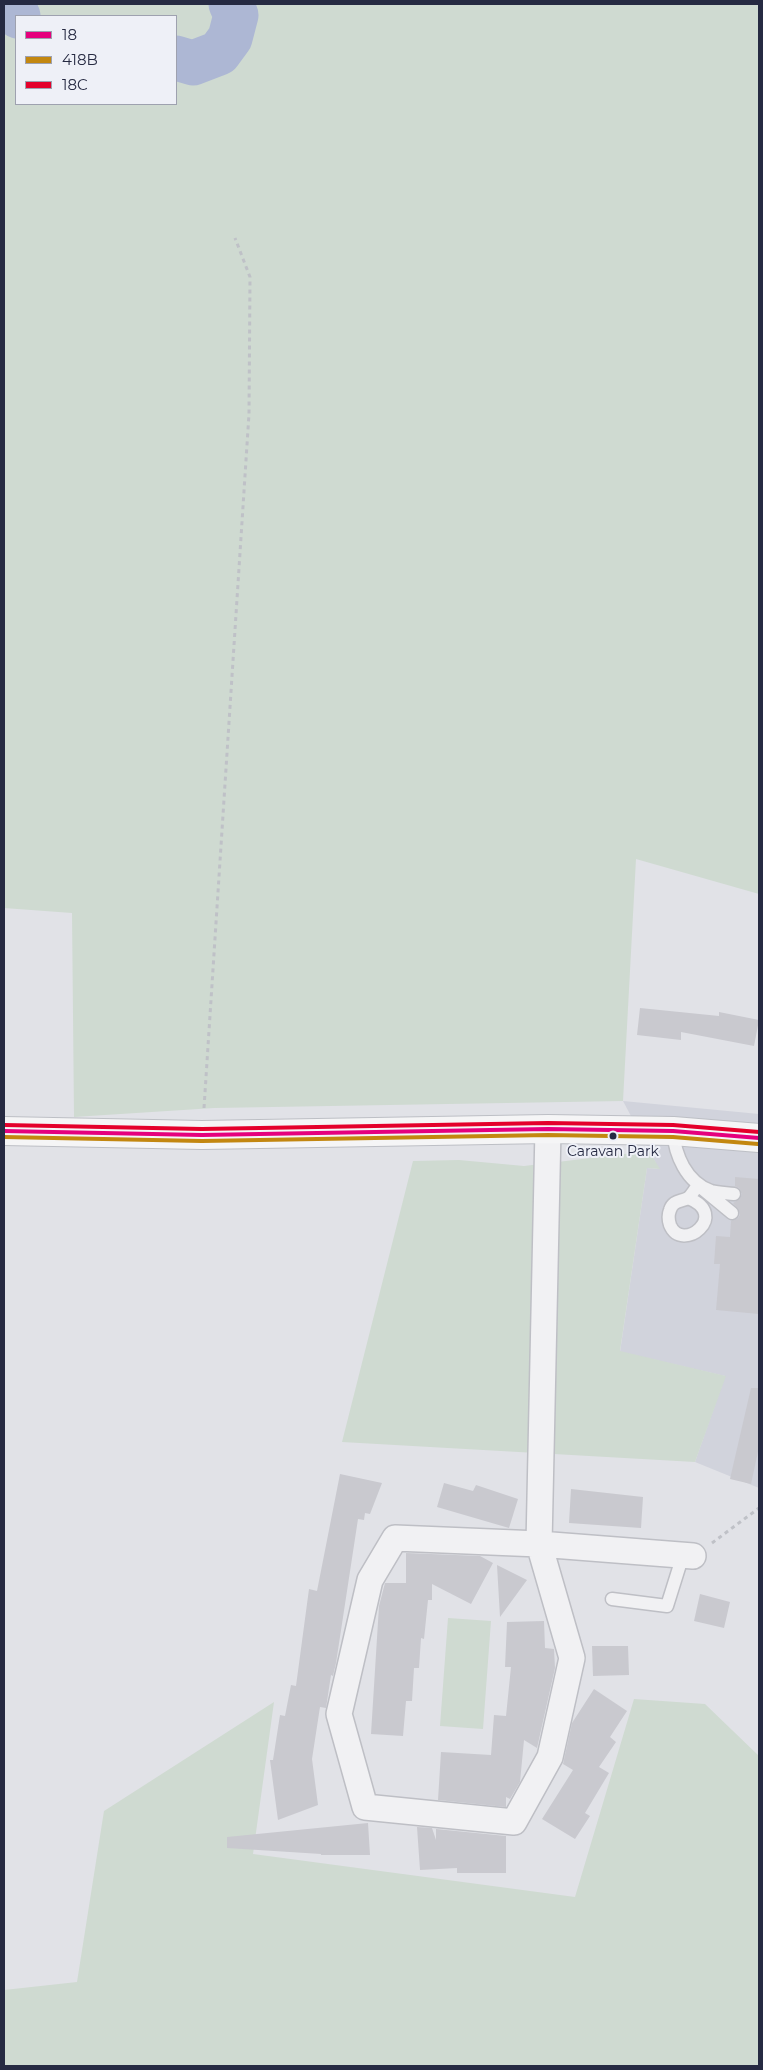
<!DOCTYPE html>
<html>
<head>
<meta charset="utf-8">
<style>
  body { margin:0 }
  #map { position:relative; width:763px; height:2070px; overflow:hidden; background:#e1e2e7; font-family:Montserrat,sans-serif }
  canvas { display:block }
  .frame { position:absolute; inset:0; border:5px solid #262a42; pointer-events:none }
  .legend { position:absolute; left:15px; top:15px; width:162px; height:90px; box-sizing:border-box; background:#eef0f7; border:1px solid #9ea1af; margin:0; padding:6px 9px; list-style:none; font-size:15px; color:#262a42 }
  .legend li { display:flex; align-items:center; gap:10px; height:25px }
  .legend b { width:25px; border:1px solid #9ea1af }
</style>
</head>
<body>
<div id="map">
<canvas width="763" height="2070"></canvas>
<div class="frame"></div>
<ul class="legend">
<li><b style="height:6px;background:#e5007d"></b>18</li>
<li><b style="height:6px;background:#c38710"></b>418B</li>
<li><b style="height:6px;background:#e4002b"></b>18C</li>
</ul>
</div>
<script>
const g = document.querySelector('canvas').getContext('2d');
g.lineJoin = 'round';
function paint(path, color) { g.fillStyle = color; g.fill(path, 'evenodd'); }
function trace(path, color, width, dash) { g.strokeStyle = color; g.lineWidth = width; g.lineCap = dash ? 'butt' : 'round'; g.setLineDash(dash || []); g.stroke(path); }
function drawText(font, color, halo, rows, align = 'center') {
  g.font = font + ' Montserrat,sans-serif'; g.lineWidth = 4; g.setLineDash([]); g.textBaseline = 'middle'; g.strokeStyle = halo; g.fillStyle = color; for (const [text, x, y, turn = 0] of rows) {
    g.save(); g.translate(x, y); g.rotate((+turn || 0) * Math.PI / 180); g.textAlign = isNaN(turn) ? turn : align; if (halo) g.strokeText(text, 0, 0); g.fillText(text, 0, 0); g.restore();
  }
}
paint(new Path2D(`
  M623,1101l136,13v374l-64,-26 30,-86 -105,-24 27,-184 12,1z`), '#d1d3dc');
paint(new Path2D(`
  M4,4h755v890l-123,-35 -13,242 -409,7 -140,9 -2,-204 -68,-5zM176,16v88h-160v-88z
  M649,1151l11,18 -13,-1 -27,183 106,25 -31,86 -353,-20 71,-281 46,-1 65,6z
  M448,1618l43,3 -8,108 -43,-3z
  M634,1699l71,5 54,52v310h-755v-76l73,-8 27,-171 170,-109 -21,152 322,43z`), '#cfdad1');
trace(new Path2D(`
  M4,5l14,11
  M176,58l17,5 26,-10 11,-15 6,-23 -5,-11`), '#adb7d4', 45);
paint(new Path2D(`
  M640,1008l79,8v-4l40,8 -5,26 -73,-14v8l-44,-5z
  M735,1177l24,2v135l-43,-4 4,-46h-6l2,-28 14,1 1,-16 7,-3 2,-3 -1,-5 -6,-7 7,-4 2,-5 -3,-6 -4,-2z
  M751,1388h8v59l-8,37 -21,-5z
  M340,1474l42,9 -12,31 -5,-1 -1,7 -6,-1 -22,144 -3,13 -2,-1 -5,33 -6,-1 -8,52 6,46 -40,15 -8,-60h3l7,-45 5,1 6,-31 5,1 13,-97 8,2z
  M444,1483l29,8 3,-6 42,14 -9,29 -72,-21z
  M571,1489l72,8 -2,31 -72,-5z
  M406,1553l74,3 13,7 -22,41 -39,-20v16h-4l-4,39 -3,-1 -2,30h-5l-2,33h-6l-3,35 -32,-2 8,-128 6,-23h21z
  M497,1565l30,15 -27,37z
  M700,1594l30,8 -6,26 -30,-7z
  M544,1621l1,27 9,1 1,19 -18,80 -13,-8 -4,42 -10,17 -4,-2v10l-68,-7 3,-48 50,3 3,-40 12,1 5,-49h-6l2,-45z
  M592,1646h36l1,29 -36,1z
  M594,1689l33,22 -17,26 6,5 -17,25 10,6 -24,40 5,3 -15,23 -33,-20 31,-49 -10,-6 9,-41z
  M368,1823l2,32h-49v-1l-94,-6v-11z
  M417,1827l15,1 4,12v-11l70,7v37h-49v-5l-37,2z`), '#c9c9cf');
const service = new Path2D(`
  M673,1131c2,24 13,51 38,60 7,2 15,2 23,3
  M688,1198c43,17 -6,56 -18,27 -2,-6 -2,-10 0,-15 3,-10 11,-8 18,-12 4,-3 7,-9 10,-13l34,28
  M612,1599l55,7 16,-51`);
const minor = new Path2D(`
  M548,1129l-9,415 33,114 -22,99 -36,65 -149,-15 -26,-93 31,-134 25,-42 144,6 154,12`);
const primary = new Path2D(`
  M4,1131l198,4 346,-6 125,2 86,7`);
trace(service, '#bebfc5', 15);
trace(minor, '#bebfc5', 28);
trace(primary, '#bdbfc5', 30);
trace(new Path2D(`
  M204,1108l45,-694 1,-137 -15,-39
  M712,1543l47,-35`), '#bfc1c7', 3, [4, 4]);
trace(service, '#f1f1f3', 12);
trace(minor, '#f1f1f3', 25);
trace(primary, '#f5f5f6', 28);
trace(new Path2D(`
  M4,1131l198,4 346,-6 125,2 86,7`), '#e5007d', 4);
trace(new Path2D(`
  M4,1137l198,4 346,-6 125,2 85,7`), '#c38710', 4);
trace(new Path2D(`
  M4,1125l198,4 346,-6 125,2 86,7`), '#e4002b', 4);
for (const [x, y, r, color] of [
  [613,1136,4.5,"#262a42"]
]) { const dot = new Path2D(); dot.arc(x, y, r, 0, 2 * Math.PI); g.fillStyle = color; g.fill(dot); trace(dot, '#eef0f7', 2); }
drawText('14px', '#262a42', '#eef0f7', [
  ["Caravan Park",613,1152]
]);
</script>
</body>
</html>
